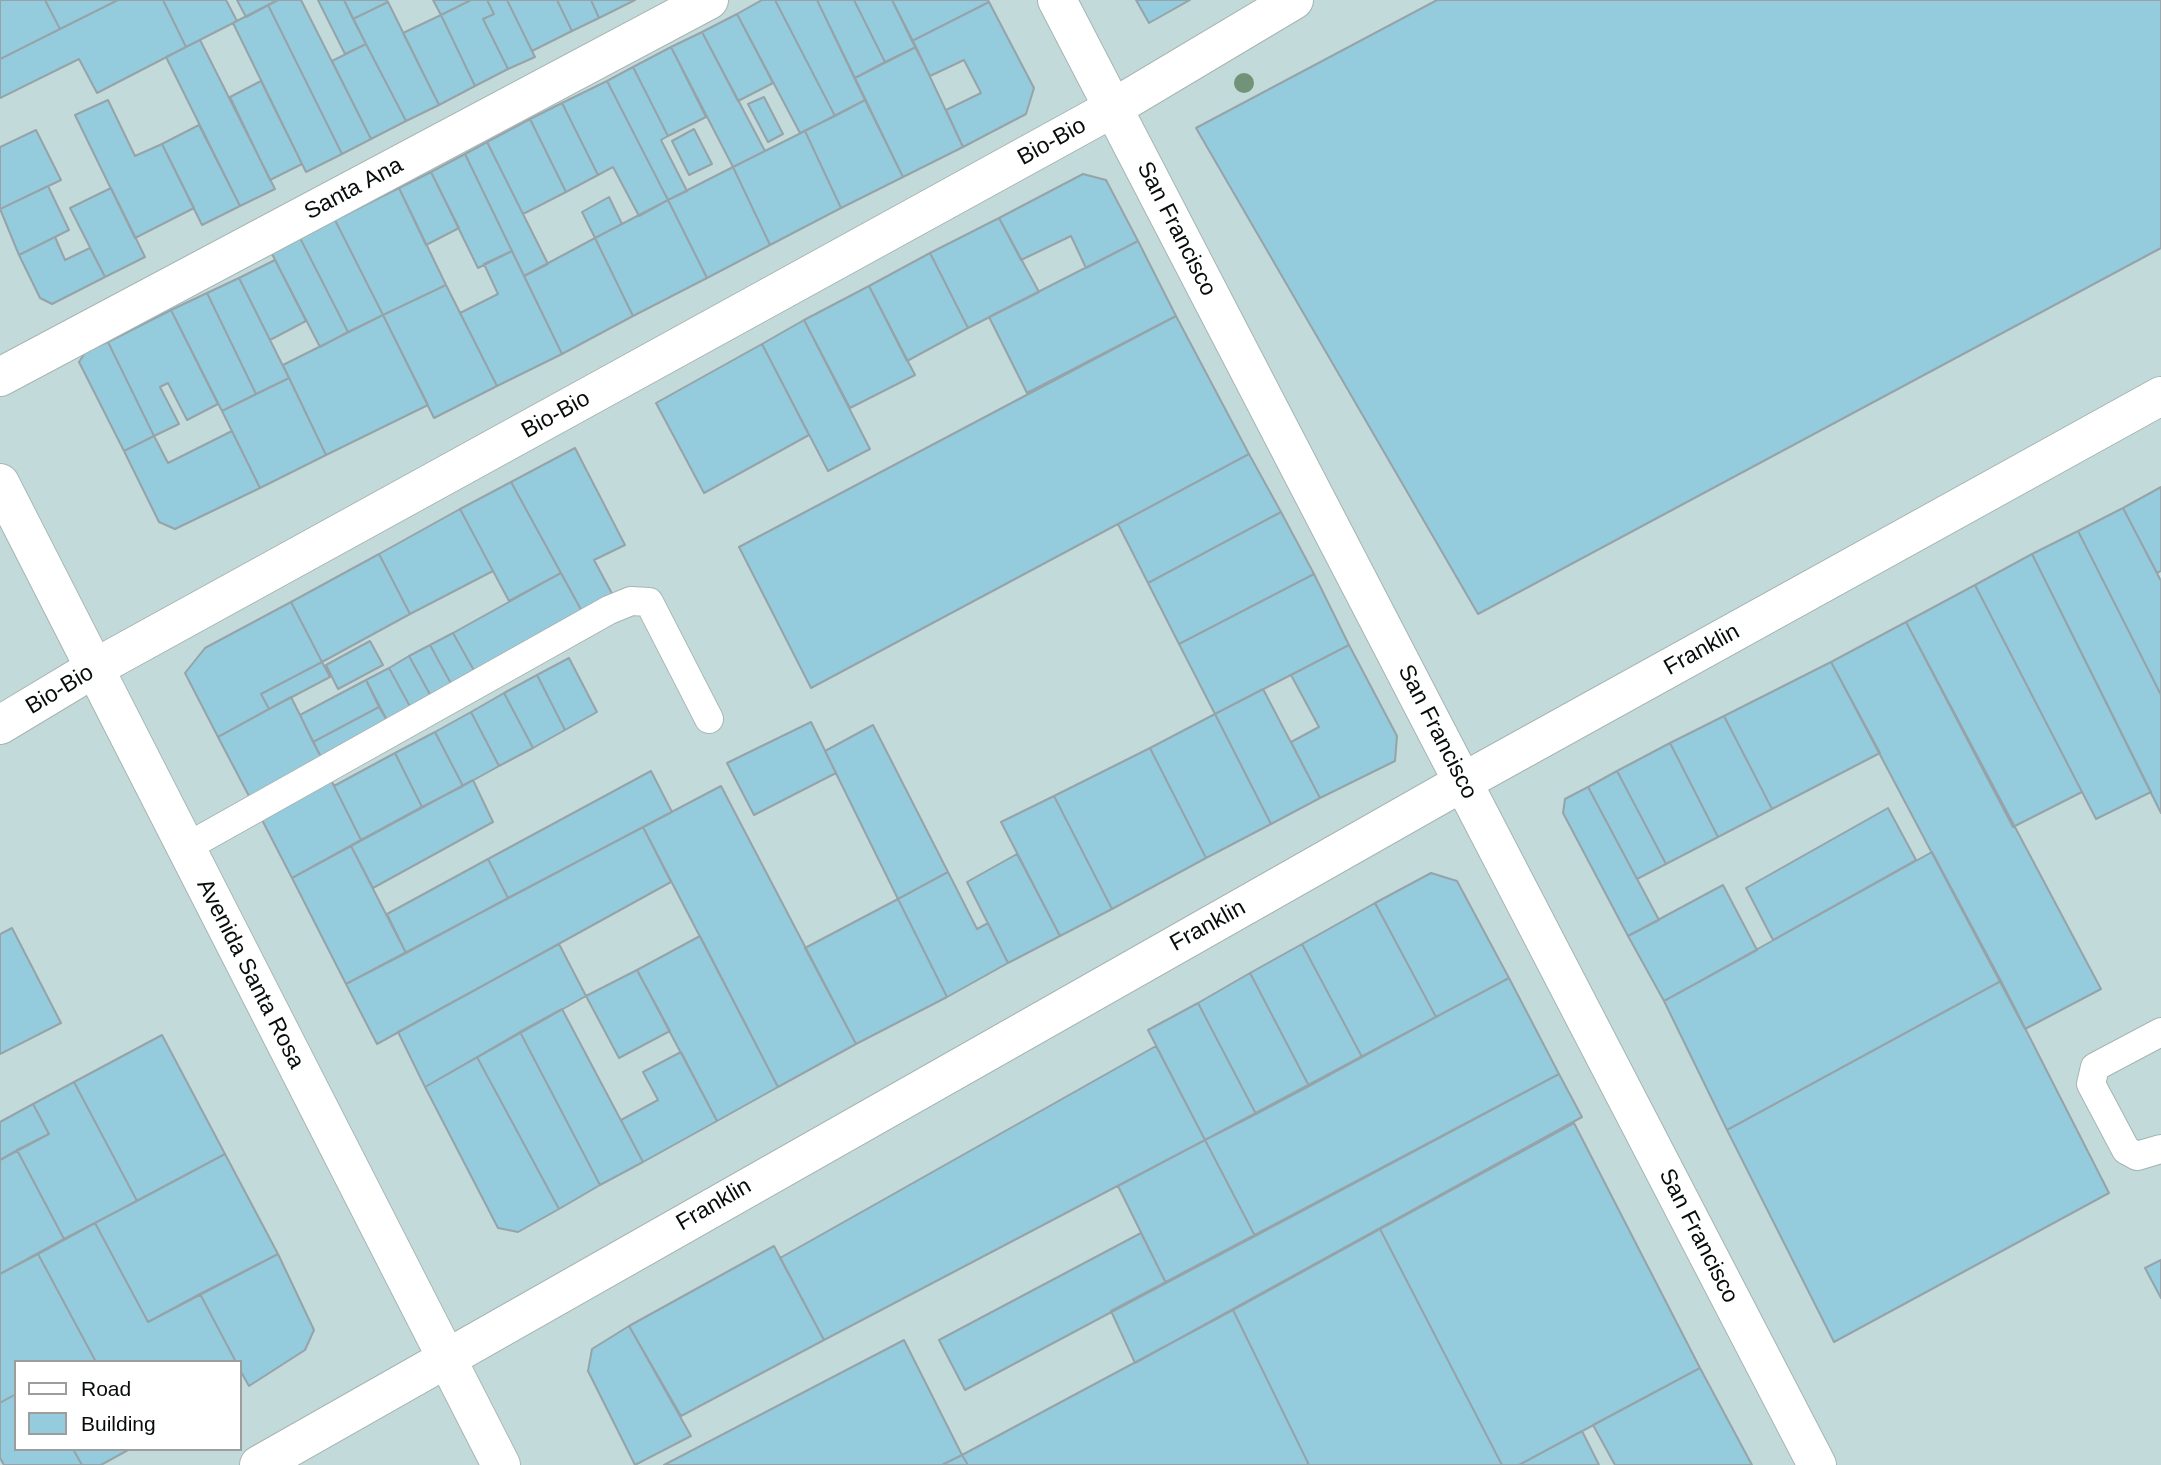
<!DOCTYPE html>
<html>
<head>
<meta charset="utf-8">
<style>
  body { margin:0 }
  #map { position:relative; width:2161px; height:1465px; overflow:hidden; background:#d8e8e7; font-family:Helvetica,sans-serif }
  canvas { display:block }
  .legend { position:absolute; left:14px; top:1360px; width:228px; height:91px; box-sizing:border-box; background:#fff; border:2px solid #9c9e9e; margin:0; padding:9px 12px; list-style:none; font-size:21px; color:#080d0c }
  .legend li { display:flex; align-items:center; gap:14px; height:35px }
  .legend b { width:35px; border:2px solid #9c9e9e }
</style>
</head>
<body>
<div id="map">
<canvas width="2161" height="1465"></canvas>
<ul class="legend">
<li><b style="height:9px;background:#fff"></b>Road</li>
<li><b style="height:19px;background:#94cbdd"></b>Building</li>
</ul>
</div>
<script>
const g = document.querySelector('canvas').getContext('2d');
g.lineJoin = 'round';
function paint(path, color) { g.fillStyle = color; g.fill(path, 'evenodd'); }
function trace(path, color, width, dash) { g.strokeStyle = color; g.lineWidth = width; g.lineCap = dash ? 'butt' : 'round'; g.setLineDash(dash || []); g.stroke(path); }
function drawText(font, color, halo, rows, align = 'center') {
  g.font = font + ' Helvetica,sans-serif'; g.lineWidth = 7; g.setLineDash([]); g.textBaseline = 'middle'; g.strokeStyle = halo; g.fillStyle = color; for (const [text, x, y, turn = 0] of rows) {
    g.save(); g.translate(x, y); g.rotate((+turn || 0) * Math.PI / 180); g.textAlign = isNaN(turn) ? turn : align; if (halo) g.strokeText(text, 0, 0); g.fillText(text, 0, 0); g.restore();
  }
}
paint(new Path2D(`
  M0,0h2161v1465h-2161zM16,1362h224v87h-224z`), '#c2dad9');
const building = new Path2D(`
  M0,0h45l15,29 -60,30z
  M45,0h73l-58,29z
  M118,0h45l23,47 -89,46 -18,-34 -79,39v-39z
  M163,0h63l11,21 -51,26z
  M237,0h41l-32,17z
  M278,0h23l70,139 -29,15 -74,-149z
  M318,0h26l22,44 -21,10z
  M344,0h43l1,2 -35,17z
  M433,0h38l-30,15z
  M471,0h16l7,14 -11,5 25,50 -33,17 -34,-71z
  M487,0h20l28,57 -27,12 -25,-50 11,-5z
  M507,0h50l15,31 -40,20z
  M557,0h34l8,18 -27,13z
  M591,0h44l-36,18z
  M762,0h13l60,116 -35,17 -63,-119z
  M775,0h42l48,100 -30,16z
  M817,0h37l31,62 -30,16z
  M854,0h38l24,47 -31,15z
  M892,0h96l1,2 -77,39z
  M1136,0h54l-41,23z
  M1437,0h724v248l-683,366 -282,-486z
  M388,2l51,103 -33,16 -53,-102z
  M989,2l45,86 -8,26 -63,33 -17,-37 35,-17 -17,-33 -34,16 -18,-35z
  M268,5l74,149 -36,18 -73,-149z
  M737,14l36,69 -35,18 -36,-69z
  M441,15l34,71 -36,19 -36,-72z
  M702,32l63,119 -32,16 -62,-120z
  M200,40l75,149 -35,17 -74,-149z
  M366,44l40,77 -35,18 -39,-78z
  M671,47l35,70 -38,19 -35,-69z
  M916,47l47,100 -60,30 -48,-99z
  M633,67l35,69 -7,4 26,51 -19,9 -61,-119z
  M261,81l41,83 -32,16 -40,-83z
  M607,81l61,119 -29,16 -26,-49 -15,8 -36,-72z
  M764,97l19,37 -15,8 -20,-38z
  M108,100l27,56 27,-12 32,64 -59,30 -60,-123z
  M865,100l38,77 -62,31 -36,-77z
  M562,103l36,72 -32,17 -36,-73z
  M530,119l36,73 -43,22 -36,-72z
  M199,125l41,81 -38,19 -40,-81z
  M694,129l18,35 -23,11 -17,-34z
  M36,130l25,50 -61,29v-62z
  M805,131l36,77 -71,37 -37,-78z
  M487,142l61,122 -24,12 -59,-122z
  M465,154l47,97 -34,17 -47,-96z
  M733,167l37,78 -63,33 -39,-78z
  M431,172l28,56 -33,17 -27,-57z
  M1083,174l23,6 32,61 -52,27 -15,-32 -50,24 -22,-42z
  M48,186l21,44 -50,25 -19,-46z
  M111,188l34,69 -40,20 -35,-69z
  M399,188l47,97 -63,30 -48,-95z
  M609,197l13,27 -27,14 -13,-26z
  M668,200l39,78 -74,38 -38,-78z
  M999,218l40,74 -71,36 -38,-75z
  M335,220l48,95 -35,17 -48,-94z
  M55,237l10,23 25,-12 15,29 -53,27 -12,-6 -21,-43z
  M300,238l48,94 -28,15 -49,-95z
  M595,238l38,78 -71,38 -38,-78z
  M1138,241l38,75 -149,77 -38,-76z
  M512,251l50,103 -65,32 -37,-73 38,-19 -14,-30z
  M930,253l38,75 -61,33 -38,-75z
  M275,260l31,61 -36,19 -31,-62z
  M239,278l50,100 -33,16 -49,-101z
  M446,285l51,101 -63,32 -51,-103z
  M869,286l46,89 -65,33 -46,-88z
  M207,293l49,101 -34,17 -51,-101z
  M171,310l47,94 -31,16 -19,-37 -8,4 19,37 -25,12 -46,-94z
  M383,315l45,90 -102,50 -43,-90z
  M1176,316l73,138 -438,234 -72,-141z
  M804,320l66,129 -42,22 -66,-127z
  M108,342l46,94 -30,15 -45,-89 7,-11z
  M762,344l47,91 -105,58 -48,-90z
  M289,378l37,77 -66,33 -38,-77z
  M232,431l28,57 -85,41 -16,-7 -35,-71 30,-15 14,27z
  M575,448l50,97 -31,15 22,41 -31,16 -74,-135z
  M1249,454l32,58 -133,71 -30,-59z
  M511,482l50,91 -52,28 -49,-92z
  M2161,487v84l-4,2 -34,-65z
  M2123,508l38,73v114l-83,-164z
  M460,509l33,62 -83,43 -31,-60z
  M1281,512l33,62 -135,70 -31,-61z
  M2078,531l83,164v118l-129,-259z
  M379,554l31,60 -88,48 -31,-60z
  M2032,554l119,238 -55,27 -121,-234z
  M561,573l24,44 -108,59 -24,-43z
  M1314,574l35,71 -134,69 -36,-70z
  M1975,585l107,207 -69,35 -107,-205z
  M291,602l31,60 -61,32 8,15 -51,28 -33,-64 20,-25z
  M1906,622l195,367 -76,40 -194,-367z
  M453,633l24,43 -23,13 -24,-44z
  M370,641l13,24 -45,24 -12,-24z
  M430,645l24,44 -21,11 -24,-44z
  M1349,645l48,91 -2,25 -75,37 -29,-56 28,-15 -28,-52z
  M409,656l24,44 -20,12 -24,-44z
  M569,658l28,54 -32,18 -28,-55z
  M322,662l8,15 -61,32 -8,-15z
  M1831,662l49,91 -108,56 -48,-93z
  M389,668l24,44 -24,12 -23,-44z
  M537,675l28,55 -32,18 -29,-55z
  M366,680l13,27 -66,35 -13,-27z
  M1263,689l57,109 -49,26 -56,-110z
  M504,693l29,55 -34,18 -28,-54z
  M291,697l31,62 -72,39 -32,-61z
  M379,707l10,17 -67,35 -9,-17z
  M471,712l28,54 -36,20 -28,-54z
  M1215,714l56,110 -65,34 -56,-110z
  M1724,716l48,93 -54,28 -48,-94z
  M811,722l25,51 -82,42 -27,-52z
  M873,725l75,147 -50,27 -73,-148z
  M435,732l28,54 -41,21 -27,-54z
  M1670,743l48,94 -52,27 -49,-93z
  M1150,748l56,110 -94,51 -58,-113z
  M395,753l27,54 -61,33 -27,-54z
  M651,771l21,41 -164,86 -20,-39z
  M1617,771l49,93 -29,15 -49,-92z
  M330,778l31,62 -69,38 -32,-62z
  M473,780l20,42 -120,66 -22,-42z
  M721,786l135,258 -78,43 -135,-260z
  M1588,787l71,133 -31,16 -65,-123 2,-14z
  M1054,796l58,113 -52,27 -59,-114z
  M1888,808l28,52 -143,80 -27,-52z
  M643,827l28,55 -294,162 -31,-60z
  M351,846l55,107 -60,31 -54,-106z
  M1932,852l69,129 -274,149 -63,-129z
  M1017,854l43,82 -52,27 -41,-81z
  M488,859l20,39 -102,55 -19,-39z
  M948,872l29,57 11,-6 20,40 -61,34 -49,-98z
  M1431,873l26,8 52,97 -73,39 -61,-114z
  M1723,885l34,65 -93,51 -36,-65z
  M898,899l49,98 -91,47 -51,-96z
  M1375,903l61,114 -74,40 -60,-113z
  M12,928l49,95 -61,31v-120z
  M700,936l78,151 -61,34 -80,-151z
  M559,944l27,52 -161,91 -27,-55z
  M1302,944l60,113 -53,29 -59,-113z
  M637,970l33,61 -51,27 -33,-62z
  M1250,973l59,113 -53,28 -58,-111z
  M1509,978l50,96 -304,162 -50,-96z
  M2001,981l108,212 -275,149 -107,-212z
  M1198,1003l58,111 -51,26 -57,-110z
  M562,1009l81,153 -43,23 -80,-153z
  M520,1032l80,153 -41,24 -82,-152z
  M162,1035l63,119 -88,47 -63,-119z
  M1156,1046l49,94 -381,200 -44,-82z
  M681,1052l36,69 -74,41 -22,-42 37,-20 -15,-28z
  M477,1057l82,152 -41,23 -20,-4 -73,-141z
  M1559,1074l23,43 -447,246 -24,-52z
  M74,1082l63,119 -73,38 -47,-89 32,-16 -16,-30z
  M33,1104l16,30 -49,26v-38z
  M1574,1123l126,245 -181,97h-17l-122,-236z
  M1205,1140l50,96 -89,47 -48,-97z
  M17,1150l47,89 -64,35v-114z
  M225,1154l53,100 -130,68 -53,-99z
  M95,1223l53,99 52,-28 36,68h-140l-58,-108z
  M1380,1229l122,236h-193l-76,-155z
  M1141,1233l25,50 -201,107 -26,-50z
  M774,1246l50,94 -143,76 -52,-90z
  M38,1254l58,108h-80v32l-16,9v-129z
  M278,1254l36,76 -9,20 -56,36 -9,-16v-8h-4l-36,-68z
  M2161,1260v38l-16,-30z
  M1233,1310l76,155h-341l-6,-10z
  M629,1326l62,110 -56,29 -47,-94 4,-22z
  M904,1340l58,115 -20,10h-278z
  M1700,1368l52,97h-137l-22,-40z
  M16,1394v55h57l9,16h-78l-4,-7v-55z
  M1582,1431l17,34h-80z
  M73,1449h57l-29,16h-19z
  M962,1455l6,10h-26z`);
paint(building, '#94cbdd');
trace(building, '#96a3a8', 2);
const service = new Path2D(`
  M185,848l424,-238 22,-9 18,1 60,117
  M2161,1032l-66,35 -4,17 35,66 11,6 24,-7`);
const pedestrian = new Path2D(`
  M1113,108l181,-108`);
const minor = new Path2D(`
  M0,377l709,-377
  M0,725l93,-56 1020,-561`);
const secondary = new Path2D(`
  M1057,0l760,1465
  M0,483l501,982
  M259,1465l1204,-683 698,-386`);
trace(service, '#a6b5b4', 30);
trace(pedestrian, '#a6b5b4', 40);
trace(minor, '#a6b5b4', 40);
trace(secondary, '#a6b5b4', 40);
trace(service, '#fff', 28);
trace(pedestrian, '#fff', 38);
trace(minor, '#fff', 38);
trace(secondary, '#fff', 38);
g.fillStyle = '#739378';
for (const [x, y] of [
  [1244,83]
]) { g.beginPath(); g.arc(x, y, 10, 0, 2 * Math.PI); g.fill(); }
drawText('23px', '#080d0c', '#fff', [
  ["Bio-Bio",1052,142,-29],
  ["Santa Ana",354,189,-28],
  ["San Francisco",1176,229,63],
  ["Bio-Bio",556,415,-29],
  ["Franklin",1702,650,-29],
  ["Bio-Bio",60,690,-31],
  ["San Francisco",1437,732,63],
  ["Franklin",1208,926,-29],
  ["Avenida Santa Rosa",250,974,63],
  ["Franklin",714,1205,-30],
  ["San Francisco",1698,1236,63]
]);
</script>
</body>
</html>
